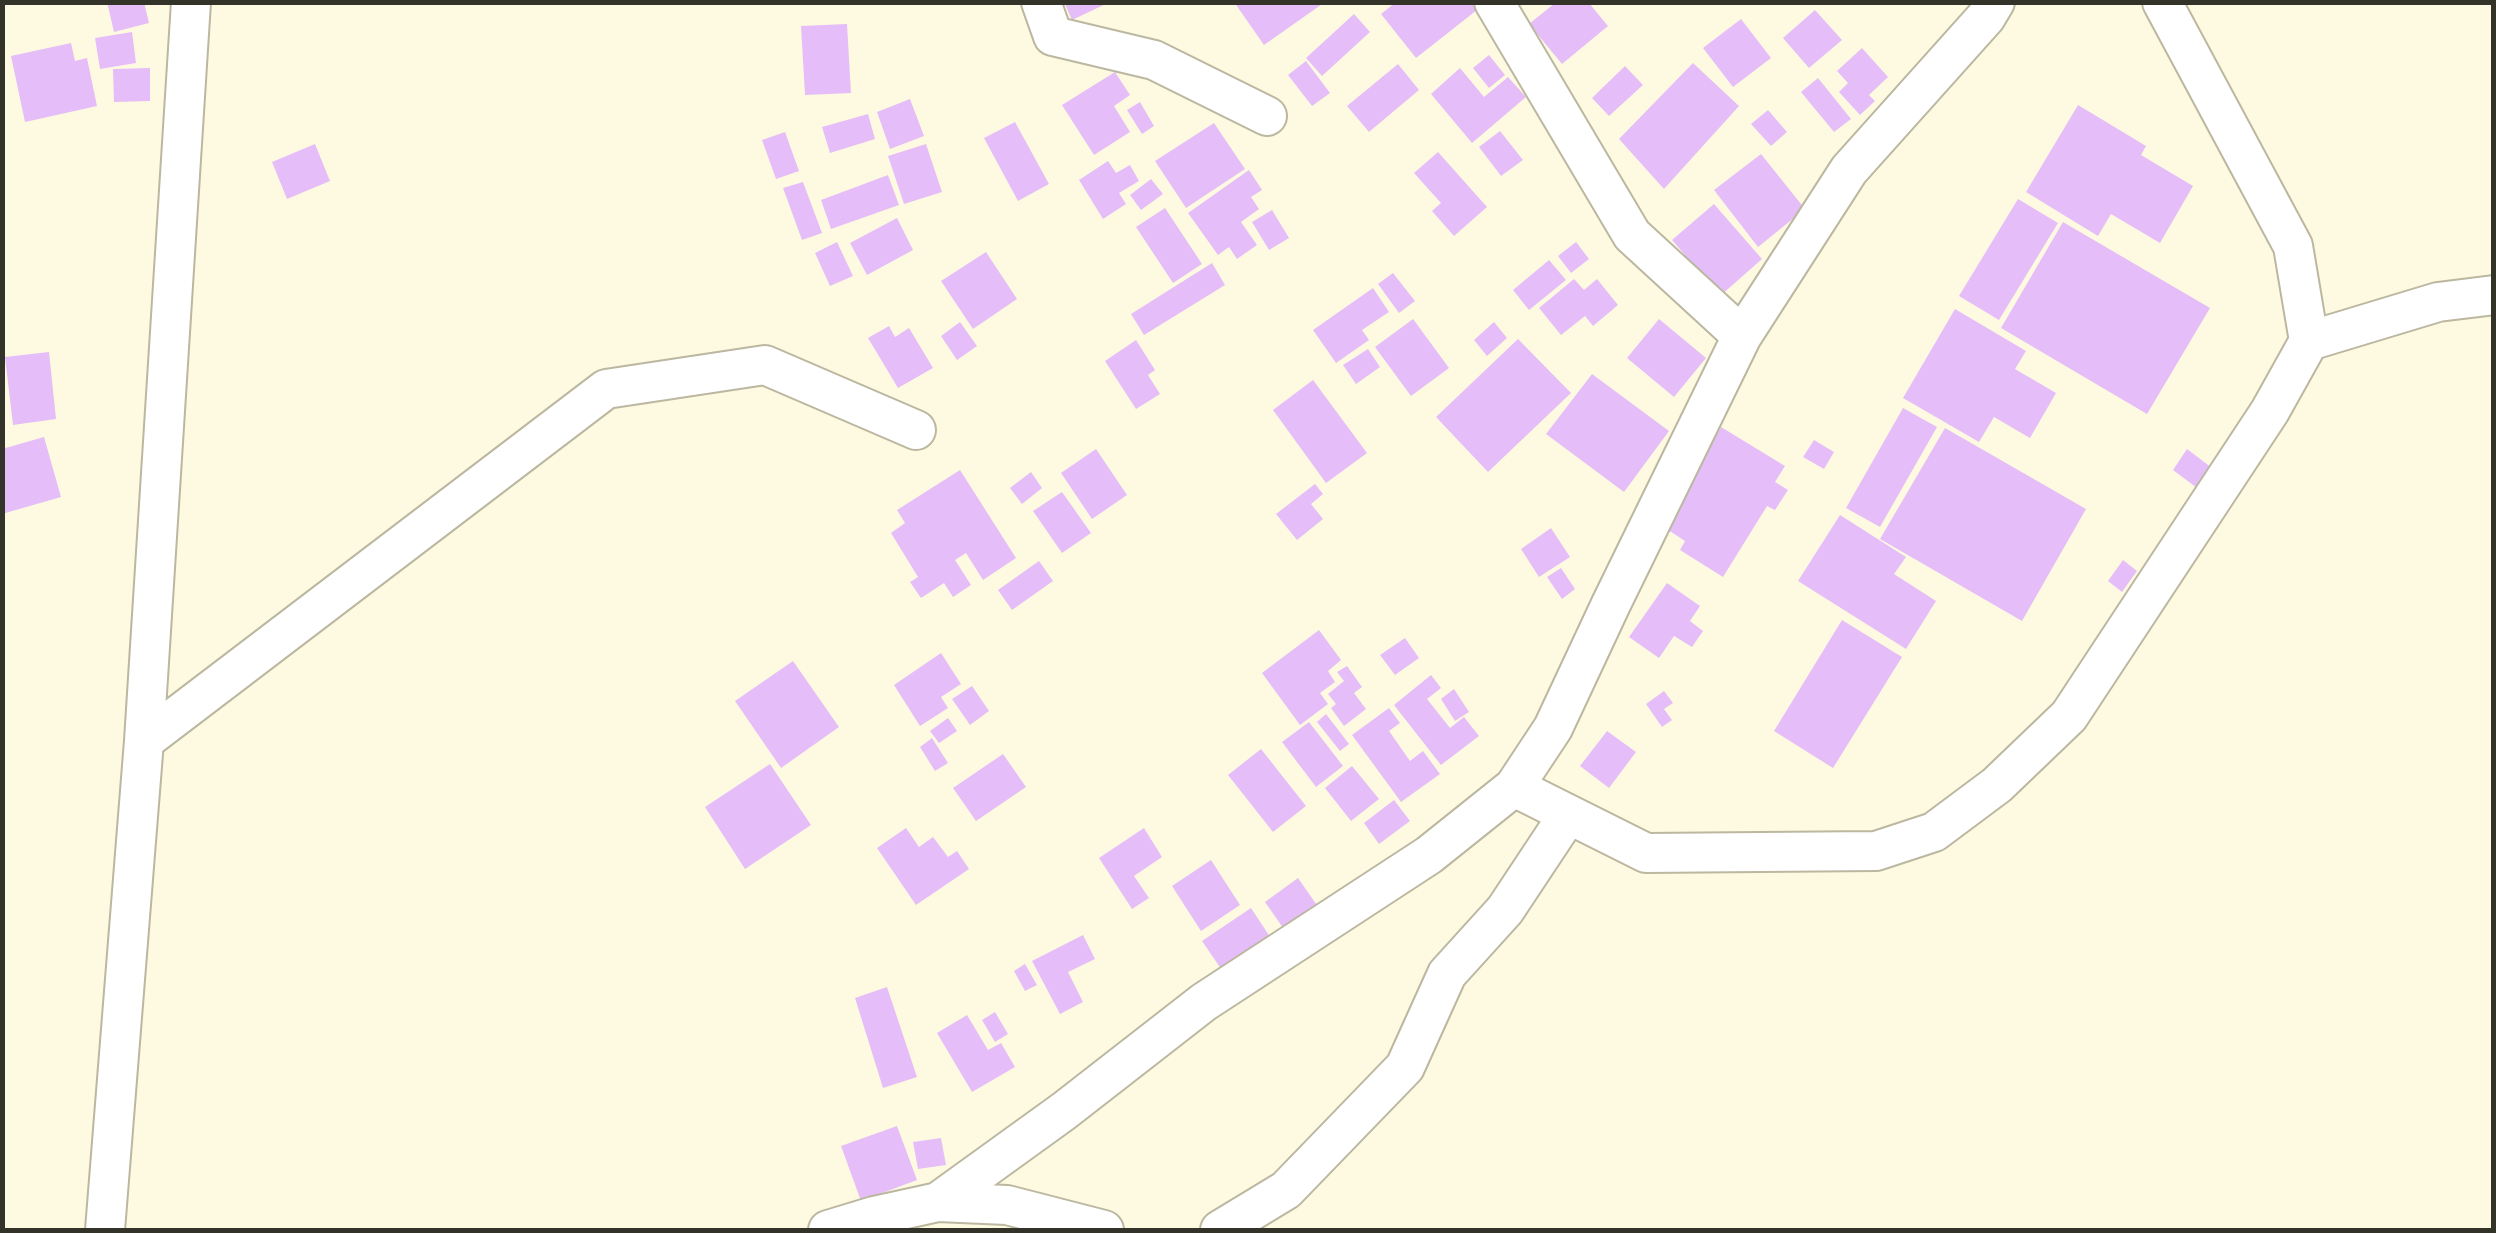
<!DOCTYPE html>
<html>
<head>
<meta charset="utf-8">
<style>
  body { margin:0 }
  #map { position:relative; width:2496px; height:1233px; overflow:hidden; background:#fefae1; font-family:"Work Sans",sans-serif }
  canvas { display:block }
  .frame { position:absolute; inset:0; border:5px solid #34332a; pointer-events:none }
</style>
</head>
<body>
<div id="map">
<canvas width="2496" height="1233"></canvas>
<div class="frame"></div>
</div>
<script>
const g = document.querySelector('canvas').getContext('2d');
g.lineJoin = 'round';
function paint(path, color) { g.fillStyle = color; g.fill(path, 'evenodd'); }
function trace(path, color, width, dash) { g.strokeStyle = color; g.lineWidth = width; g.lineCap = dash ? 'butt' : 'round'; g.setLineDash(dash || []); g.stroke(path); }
paint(new Path2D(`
  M107,2h37l5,21 -35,9z
  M1064,2h46l-38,18z
  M1234,2h91l-61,43z
  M1396,2h75l6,8 -61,48 -35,-44z
  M1555,3h34l19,23 -46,38 -33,-40z
  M1815,10l27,30 -33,28 -26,-30z
  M1354,14l16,18 -48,44 -16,-18z
  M1741,19l30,39 -38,29 -30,-39z
  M847,24l4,69 -46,2 -4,-69z
  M132,32l4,31 -36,6 -5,-31z
  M71,43l4,18 12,-3 10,48 -72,16 -14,-66z
  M1862,48l26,29 -19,18 6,6 -15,14 -21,-23 9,-9 -11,-12z
  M1489,55l16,20 -16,13 -16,-20z
  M1306,61l24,32 -18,13 -24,-31z
  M1693,63l46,43 -75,83 -45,-50z
  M1398,64l21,26 -50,42 -22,-26z
  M1625,66l18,19 -34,31 -17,-18z
  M150,68v33l-36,1 -1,-33z
  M1460,68l24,29 24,-20 18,20 -54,46 -41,-49z
  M1115,72l15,23 -16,11 16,26 -36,23 -32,-50z
  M1818,78l33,41 -17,13 -33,-40z
  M910,99l14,37 -34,13 -13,-37z
  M1140,102l14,24 -12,8 -15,-24z
  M2078,105l68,41 -5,9 52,31 -33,57 -49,-29 -13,22 -72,-44z
  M1768,110l19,22 -16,14 -20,-22z
  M868,114l7,25 -45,14 -8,-26z
  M1015,122l34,62 -31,17 -34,-63z
  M1214,123l31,46 -59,39 -31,-47z
  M1500,131l23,29 -22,16 -22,-29z
  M785,132l14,39 -23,8 -14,-39z
  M315,144l15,37 -43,18 -15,-37z
  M926,144l16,48 -38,12 -16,-48z
  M1438,152l49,55 -33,29 -22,-25 9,-8 -27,-30z
  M1761,154l44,55 -47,38 -44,-57z
  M1108,161l8,12 14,-8 9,16 -20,12 7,11 -23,15 -24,-39z
  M1249,170l13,20 -11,7 8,12 -18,13 16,23 -20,14 -8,-12 -11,8 -30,-42z
  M888,175l11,30 -68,24 -10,-29z
  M1151,179l12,15 -22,16 -11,-15z
  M803,182l19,51 -20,7 -19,-52z
  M2018,199l40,24 -59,97 -40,-24z
  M1714,204l48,55 -42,37 -48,-56z
  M1165,208l37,56 -29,19 -37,-56z
  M1272,210l17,28 -20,12 -17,-28z
  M897,218l16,32 -46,25 -17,-32z
  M2063,222l147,86 -63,106 -146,-86z
  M837,242l16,34 -23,10 -15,-33z
  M1576,242l13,17 -18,14 -13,-17z
  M986,252l31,47 -44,30 -32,-48z
  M1549,260l17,20 -37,30 -16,-20z
  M1212,263l13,22 -81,50 -13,-21z
  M1393,273l22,28 -16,12 -21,-29z
  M1574,279l10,11 13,-11 21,26 -25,21 -8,-10 -24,19 -22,-27z
  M1373,288l16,24 -27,18 7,10 -33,23 -23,-33z
  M1955,309l71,42 -11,18 41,24 -26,45 -36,-21 -15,25 -76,-44z
  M1413,319l36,49 -38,28 -36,-49z
  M1659,319l47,39 -32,39 -47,-39z
  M960,322l17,24 -20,14 -16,-24z
  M1494,322l13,16 -20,18 -13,-16z
  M889,326l6,11 14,-9 24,40 -35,20 -30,-50z
  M1518,339l53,54 -83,79 -52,-55z
  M1136,340l19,30 -7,5 12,19 -24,15 -31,-48z
  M1368,349l12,18 -24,17 -13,-19z
  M49,352l7,67 -43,6 -8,-68z
  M1592,374l77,57 -45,61 -78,-58z
  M1313,380l54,73 -41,30 -53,-73z
  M1903,408l34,19 -57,100 -34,-19z
  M1721,427l64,39 -10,16 13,8 -13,20 -8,-4 -44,71 -43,-27 5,-9 -26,-17z
  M1945,428l141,81 -64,112 -142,-82z
  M44,437l17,60 -59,17v-65z
  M1814,440l20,12 -10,17 -21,-12z
  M1096,449l31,46 -35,24 -31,-46z
  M2187,449l29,22 -15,20 -28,-21z
  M960,470l56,88 -33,22 -17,-27 -11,7 16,25 -18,12 -9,-14 -23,15 -11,-16 8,-5 -27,-44 14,-10 -8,-13z
  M1031,472l11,16 -20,16 -12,-16z
  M1315,484l8,10 -12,10 12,15 -26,21 -21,-26z
  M1062,492l29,41 -29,20 -29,-42z
  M1840,515l66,42 -12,17 42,27 -30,48 -108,-68z
  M1551,528l19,29 -31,20 -18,-28z
  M2123,560l14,11 -15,21 -14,-11z
  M1039,561l14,20 -41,29 -14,-20z
  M1561,568l14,21 -13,10 -15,-22z
  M1667,583l33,23 -10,15 13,10 -11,16 -18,-11 -15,22 -30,-21z
  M1842,620l60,37 -69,111 -59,-37z
  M1319,630l22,30 -13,11 7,11 -15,11 8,11 -28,21 -38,-52z
  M1405,638l14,20 -24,17 -15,-20z
  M941,653l20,31 -20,13 7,11 -28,18 -26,-41z
  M793,661l46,66 -58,41 -46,-67z
  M1347,666l15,21 -8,6 12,16 -22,17 -13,-18 5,-4 -8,-10 16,-13 -7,-9z
  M1431,675l10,13 -14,11 23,29 14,-11 15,19 -38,29 -47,-60z
  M972,686l17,25 -19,14 -18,-26z
  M1454,689l15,23 -14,9 -14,-22z
  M1664,691l9,12 -9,6 8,11 -10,7 -16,-23z
  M1389,708l11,15 -11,8 21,30 13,-10 17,23 -39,28 -49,-67z
  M1326,714l23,30 -9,7 -23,-29z
  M948,718l9,13 -18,12 -9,-12z
  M1309,722l34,44 -27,21 -34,-45z
  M1607,731l29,21 -27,36 -29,-22z
  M932,738l16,25 -13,8 -15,-24z
  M1261,749l45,57 -33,26 -45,-57z
  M1003,754l23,33 -50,34 -23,-33z
  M770,764l41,61 -66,44 -40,-62z
  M1352,766l27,33 -28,22 -26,-33z
  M1394,800l16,21 -31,23 -15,-21z
  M906,828l13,19 14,-10 15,20 9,-6 12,18 -53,36 -39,-57z
  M1144,828l18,29 -28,19 15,22 -17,11 -33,-51z
  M1211,860l29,45 -39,26 -29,-45z
  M1298,878l23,33 -33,24 -23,-33z
  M1251,908l25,38 -48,33 -26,-38z
  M1083,935l12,24 -27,13 15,30 -23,12 -28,-53z
  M1025,964l12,21 -12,6 -11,-20z
  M887,987l30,90 -34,11 -28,-90z
  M995,1012l13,22 -13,8 -13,-22z
  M967,1015l21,35 13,-7 14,24 -43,25 -35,-59z
  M897,1126l20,54 -56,21 -20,-55z
  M941,1138l5,27 -28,4 -5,-27z`), '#e5bdf8');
const minor = new Path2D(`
  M1041,2l12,34 101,24 113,56
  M1494,2l138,233 110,101
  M2309,341l129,-39 56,-7
  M144,741l462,-352 159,-24 151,65
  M1514,787l132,66 230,-2 58,-19 63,-47 72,-69 201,-305 39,-70 -16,-95 -131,-244
  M938,1202l69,3 97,25
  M105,1230l39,-489 47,-739
  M828,1230l46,-14 64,-14 126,-91 140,-109 225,-147 85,-68 39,-59 58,-124 131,-268 107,-166 137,-153 9,-15
  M1220,1230l66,-40 119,-123 42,-93 58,-64 63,-95`);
trace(minor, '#bbb7a0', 42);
trace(minor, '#fff', 38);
</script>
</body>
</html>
